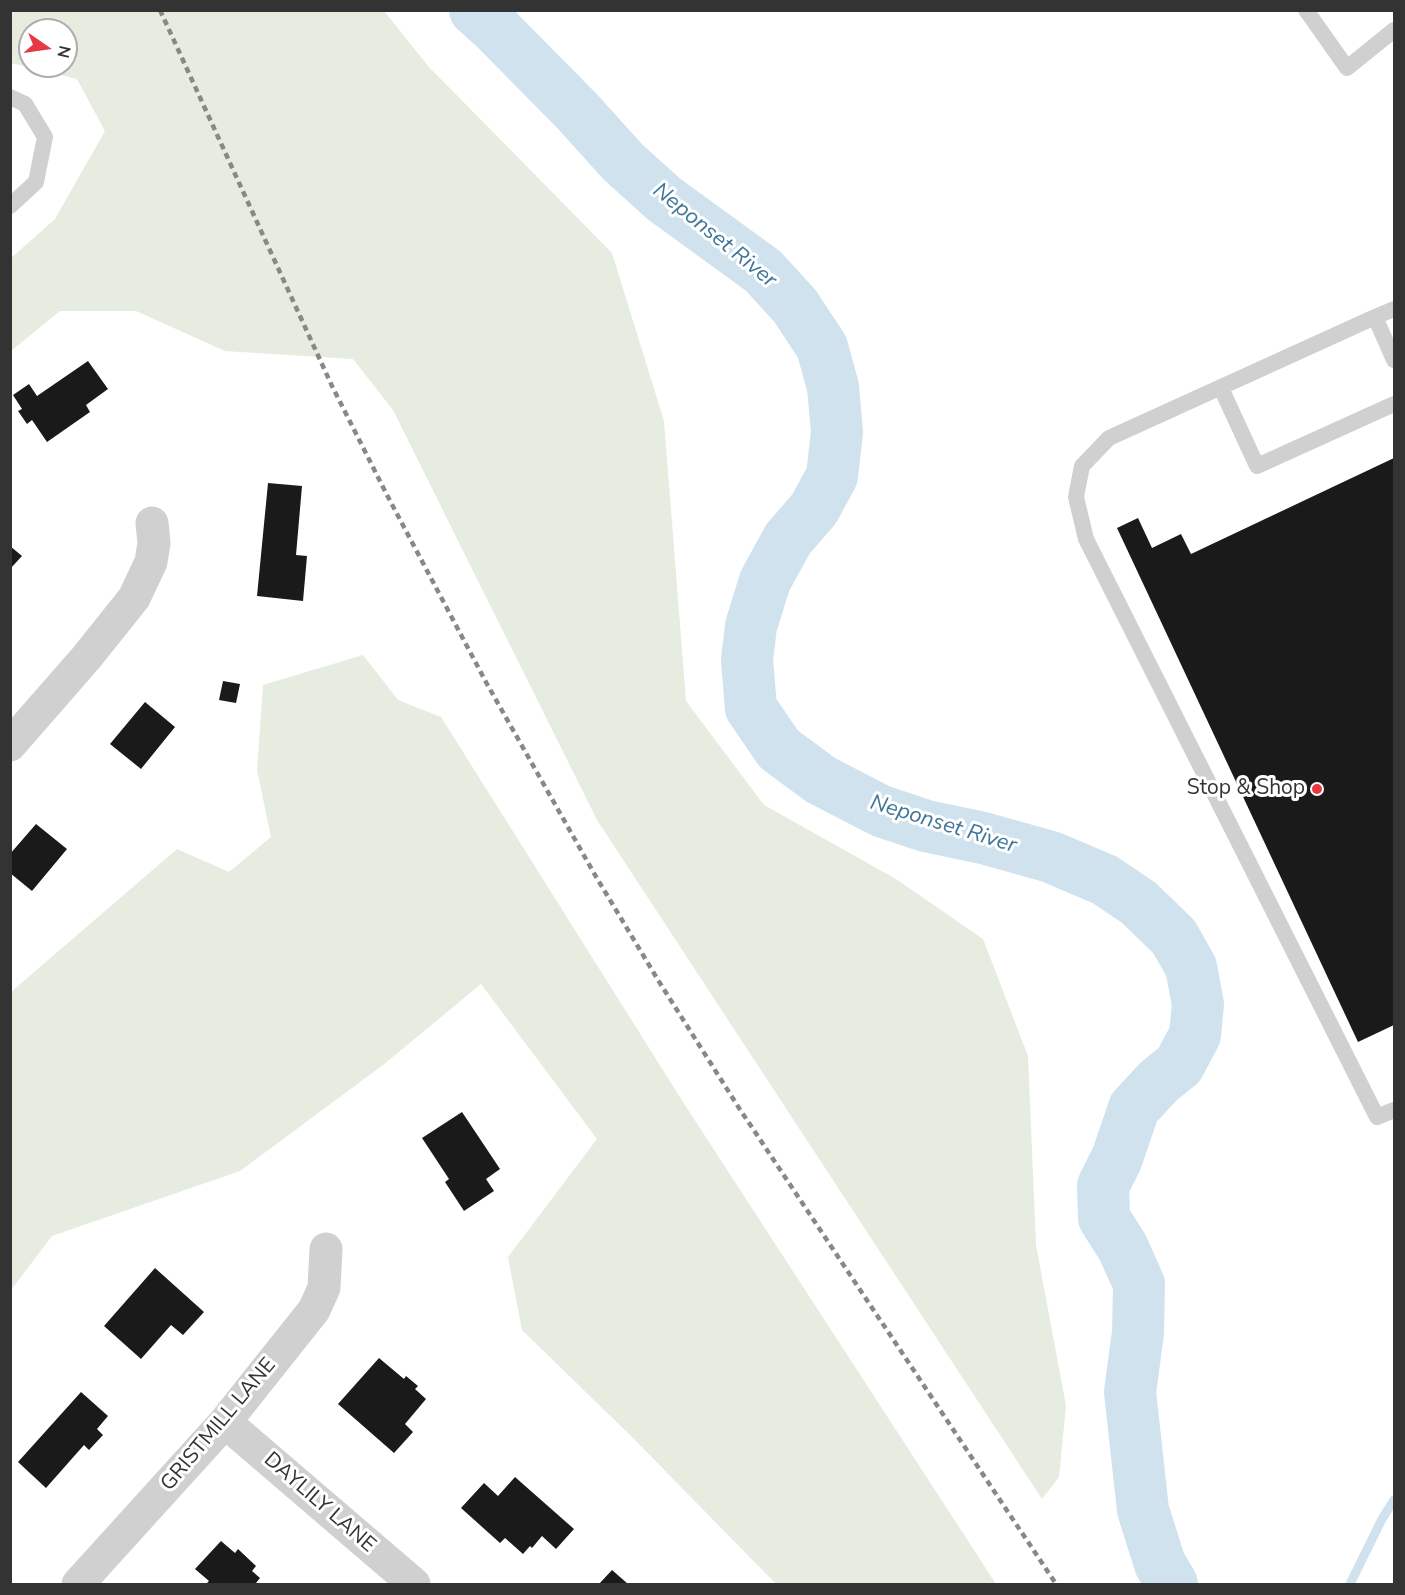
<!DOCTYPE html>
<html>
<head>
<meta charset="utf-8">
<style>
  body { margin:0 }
  #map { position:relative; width:1405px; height:1595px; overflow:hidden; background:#fff; font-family:"Nunito Sans",sans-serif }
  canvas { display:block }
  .frame { position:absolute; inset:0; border:12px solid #333; pointer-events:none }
  .north { position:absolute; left:18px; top:18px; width:60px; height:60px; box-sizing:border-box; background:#fff; border:2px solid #adadad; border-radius:50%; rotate:103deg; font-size:16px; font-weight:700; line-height:24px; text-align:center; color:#333 }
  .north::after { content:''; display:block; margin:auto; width:21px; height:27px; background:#e63946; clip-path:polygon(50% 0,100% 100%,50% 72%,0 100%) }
</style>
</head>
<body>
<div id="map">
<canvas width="1405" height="1595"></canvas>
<div class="frame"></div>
<div class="north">N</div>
</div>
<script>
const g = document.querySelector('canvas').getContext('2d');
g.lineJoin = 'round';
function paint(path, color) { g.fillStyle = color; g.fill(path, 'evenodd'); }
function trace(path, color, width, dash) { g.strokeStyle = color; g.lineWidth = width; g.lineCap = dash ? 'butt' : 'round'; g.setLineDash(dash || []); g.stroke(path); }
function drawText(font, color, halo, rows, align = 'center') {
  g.font = font + ' "Nunito Sans",sans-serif'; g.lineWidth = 6; g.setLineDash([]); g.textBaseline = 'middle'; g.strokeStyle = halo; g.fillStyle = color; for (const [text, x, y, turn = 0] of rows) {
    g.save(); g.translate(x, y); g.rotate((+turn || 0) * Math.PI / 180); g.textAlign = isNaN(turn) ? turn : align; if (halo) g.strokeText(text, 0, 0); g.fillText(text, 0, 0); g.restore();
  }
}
paint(new Path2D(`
  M11,10l373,1 45,56 183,186 52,168 22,280 78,104 132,74 87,60 45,117 8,189 30,161 -7,71 -17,22 -445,-679 -204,-410 -40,-51 -128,-8 -89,-40h-76l-49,40v-93l44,-39 50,-88 -28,-52 -66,-16zM30,30h36v36h-36z
  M363,655l35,45 43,17 242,385 313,482h-220l-144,-147 -110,-107 -14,-73 89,-118 -116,-155 -98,81 -143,106 -188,65 -41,54v-298l166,-143 52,23 42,-35 -14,-67 6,-85z`), '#e6ecdf');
trace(new Path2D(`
  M1350,1584l32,-65 12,-19`), '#cfe2ee', 9);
trace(new Path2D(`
  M475,10l20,18 82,83 46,51 41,37 99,72 32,35 27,41 11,40 4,45 -5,44 -18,33 -26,30 -23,42 -14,45 -4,34 4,48 28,41 42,31 60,31 45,15 57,12 68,19 54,23 34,23 35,34 17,30 7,37 -3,31 -16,30 -20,16 -25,27 -17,50 -14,28 1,32 19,30 16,36 -1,49 -8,59 13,118 17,54 12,20`), '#cfe2ee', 52);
paint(new Path2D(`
  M88,361l20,28 -22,16 4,7 -43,30 -15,-22 -5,4 -9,-13 4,-2 -9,-14 16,-11 8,12z
  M1394,458v567l-36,17 -241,-514 21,-10 14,30 29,-14 10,20z
  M268,483l34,3 -6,69 11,1 -4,45 -46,-5z
  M10,546l12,10 -12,13z
  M223,681l17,3 -4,19 -17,-3z
  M145,702l30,25 -34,42 -31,-25z
  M36,824l31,25 -35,42 -22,-18v-19z
  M462,1112l38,57 -14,10 8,12 -30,20 -19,-29 4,-3 -27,-41z
  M155,1268l49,44 -21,23 -12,-10 -30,34 -37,-33z
  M379,1358l25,21 2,-3 12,10 -3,3 11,10 -21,25 8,8 -19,21 -56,-49z
  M81,1392l27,24 -11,13 6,6 -14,15 -5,-5 -38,43 -28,-26z
  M515,1477l59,52 -18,20 -14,-13 -10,12 -2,-2 -7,8 -18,-16 -5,5 -39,-35 23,-25 14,13z
  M221,1541l14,12 3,-4 18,17 -4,5 8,7 -4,5 1,1h-51l3,-3 -14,-12z
  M612,1570l16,14h-29z`), '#1a1a1a');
trace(new Path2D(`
  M1306,10l41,58 47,-38
  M10,97l15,7 20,33 -9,45 -26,24
  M1394,309l-19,8 19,43
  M1375,317l-266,121 -27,28 -6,31 10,42 291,578 17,-7
  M1221,388l36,78 137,-62`), '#d0d0d0', 16);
trace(new Path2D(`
  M10,745l76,-87 48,-60 17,-36 3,-19 -2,-20
  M225,1422l189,162
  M78,1584l147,-162 89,-112 10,-22 2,-39`), '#d0d0d0', 33);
trace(new Path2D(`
  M160,10l172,376 55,109 100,189 108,191 63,105 81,128 317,476`), '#888', 4.5, [6, 4.5]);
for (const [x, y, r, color] of [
  [1317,789,6,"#e63946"]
]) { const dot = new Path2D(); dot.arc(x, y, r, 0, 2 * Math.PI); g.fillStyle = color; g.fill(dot); trace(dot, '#fff', 2); }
drawText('21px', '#333', '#fff', [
  ["Stop & Shop",1305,789]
], 'right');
drawText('21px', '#333', '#fff', [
  ["GRISTMILL LANE",219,1425,-50],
  ["DAYLILY LANE",319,1503,41]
]);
drawText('italic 22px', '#3f7597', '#fff', [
  ["Neponset River",714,236,39],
  ["Neponset River",943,825,17]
]);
</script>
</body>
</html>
